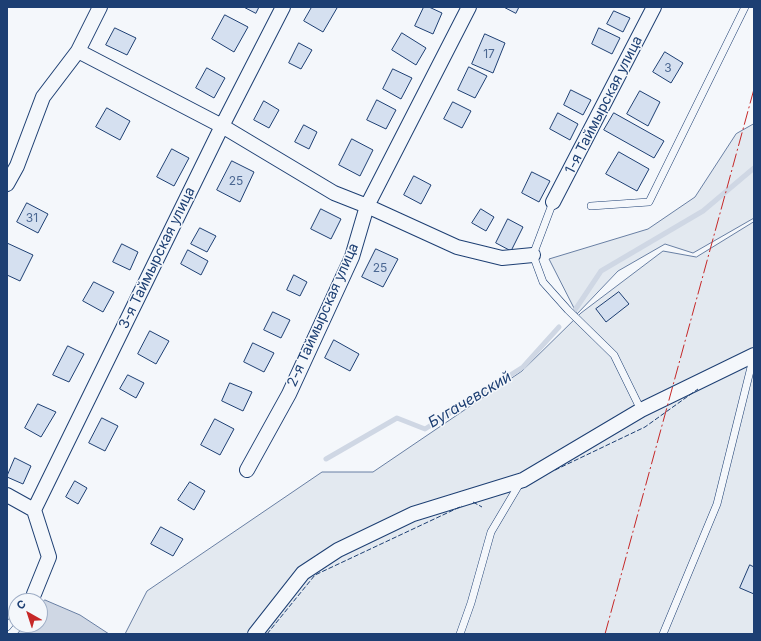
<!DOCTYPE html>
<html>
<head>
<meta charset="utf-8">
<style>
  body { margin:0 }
  #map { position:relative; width:761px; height:641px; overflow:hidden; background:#f4f7fb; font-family:Inter,sans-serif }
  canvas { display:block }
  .frame { position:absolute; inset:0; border:8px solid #1d3f73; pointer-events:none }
  .north { position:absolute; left:8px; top:593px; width:40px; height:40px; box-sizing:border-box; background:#f4f7fb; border:1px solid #9eadc5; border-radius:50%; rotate:321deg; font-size:11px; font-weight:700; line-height:16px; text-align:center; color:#1d3f73 }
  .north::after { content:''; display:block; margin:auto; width:14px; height:18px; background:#c62828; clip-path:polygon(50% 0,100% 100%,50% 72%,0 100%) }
</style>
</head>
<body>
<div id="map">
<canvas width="761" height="641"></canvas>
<div class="frame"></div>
<div class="north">С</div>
</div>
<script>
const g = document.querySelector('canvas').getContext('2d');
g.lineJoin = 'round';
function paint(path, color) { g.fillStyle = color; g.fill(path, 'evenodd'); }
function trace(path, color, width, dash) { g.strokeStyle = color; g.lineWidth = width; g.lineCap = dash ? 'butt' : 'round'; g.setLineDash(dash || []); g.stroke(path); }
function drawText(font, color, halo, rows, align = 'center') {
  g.font = font + ' Inter,sans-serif'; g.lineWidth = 3; g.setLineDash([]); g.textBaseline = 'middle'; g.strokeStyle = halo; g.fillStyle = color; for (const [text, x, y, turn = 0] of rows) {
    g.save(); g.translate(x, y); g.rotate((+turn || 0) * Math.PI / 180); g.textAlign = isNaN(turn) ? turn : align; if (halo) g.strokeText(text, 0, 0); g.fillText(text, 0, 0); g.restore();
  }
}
const green = new Path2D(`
  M754,124v94l-61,35 -28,-9 -47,27 -41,43 -28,-55 99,-30 47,-32 41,-63z
  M754,222v412h-629l22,-43 175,-119h51l149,-101 59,-58 82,-62 33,6z`);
paint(green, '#e3e9f0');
trace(green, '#687fa3', 1);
const water = new Path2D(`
  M45,600l35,15 29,19h-92l8,-9h15v-19z`);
paint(water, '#cfd7e4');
trace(water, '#687fa3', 1);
trace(new Path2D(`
  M575,310l26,-39 102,-60 51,-43
  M326,459l71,-41 28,11 98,-62 36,-40`), '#cfd7e4', 5);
const building = new Path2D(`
  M244,7h15l-3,6z
  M312,7h23l2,1 -14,24 -19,-11z
  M424,7h5l13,6 -9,21 -18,-8z
  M504,7h15l-3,6z
  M614,11l16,7 -7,14 -16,-8z
  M225,15l23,12 -14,25 -22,-13z
  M115,28l21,10 -9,17 -21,-10z
  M599,28l21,10 -8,16 -20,-10z
  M402,33l24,15 -10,17 -24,-15z
  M485,34l20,9 -12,30 -21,-9z
  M299,43l13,7 -11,19 -12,-6z
  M665,52l18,11 -12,20 -18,-11z
  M469,67l18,9 -12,22 -17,-8z
  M207,68l18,10 -11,20 -18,-10z
  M393,69l19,9 -11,21 -18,-10z
  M571,90l20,10 -8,15 -19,-10z
  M640,91l20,11 -12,24 -21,-12z
  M377,100l19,10 -10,19 -19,-9z
  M264,101l15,9 -10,18 -15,-8z
  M453,102l18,9 -9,17 -18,-9z
  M107,108l23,13 -10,19 -24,-13z
  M558,113l20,11 -8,16 -20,-11z
  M614,113l50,28 -10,17 -50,-28z
  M304,125l13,7 -8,17 -14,-7z
  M352,139l21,11 -13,26 -21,-11z
  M172,149l17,9 -15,28 -17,-9z
  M619,152l30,17 -12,22 -31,-17z
  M232,161l22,11 -14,30 -23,-12z
  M532,172l18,9 -11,21 -17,-9z
  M414,176l17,9 -10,19 -17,-9z
  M27,203l21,11 -10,19 -21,-11z
  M321,209l20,10 -10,20 -20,-10z
  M481,209l13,8 -8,14 -14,-8z
  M508,219l15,8 -12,24 -15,-8z
  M200,228l16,8 -9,16 -16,-8z
  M7,243l26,12 -13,26 -13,-6z
  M122,244l16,8 -8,18 -17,-8z
  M376,249l22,10 -15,28 -21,-10z
  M188,250l20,11 -7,14 -20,-11z
  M294,275l13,7 -7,14 -13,-6z
  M94,282l20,10 -11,20 -20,-11z
  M619,292l10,12 -23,18 -10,-13z
  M273,312l17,8 -9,18 -17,-8z
  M150,331l19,10 -13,23 -18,-10z
  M334,340l25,14 -9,17 -25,-13z
  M253,343l21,10 -10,19 -20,-10z
  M68,346l16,8 -15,28 -16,-7z
  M128,375l16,8 -8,15 -16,-9z
  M230,383l22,9 -9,19 -21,-10z
  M38,404l18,8 -15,25 -16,-9z
  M102,418l16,8 -13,25 -16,-8z
  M215,419l19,10 -14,26 -19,-10z
  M15,458l16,8 -8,18 -16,-7z
  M75,481l12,7 -9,16 -12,-7z
  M190,482l15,9 -11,19 -16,-10z
  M161,527l22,12 -10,17 -22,-12z
  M750,565l4,2v27l-14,-6z`);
paint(building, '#d5e0f0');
trace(building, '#1d3f73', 1);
const lane = new Path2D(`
  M553,202l-20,53 10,27 25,28 46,45 27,55
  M591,206l58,-4 96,-195
  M7,627l9,-11
  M460,634l11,-31 20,-71 29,-49
  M663,634l54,-130 37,-149`);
const street = new Path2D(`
  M78,51l144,75 112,67 33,13 90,41 45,11 31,-3
  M7,184l10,-18 26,-69 35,-46 22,-44
  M553,202l101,-195
  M247,470l42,-76 63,-137 15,-51 102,-199
  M7,495l27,15 15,47 -15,37
  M34,510l188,-384 61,-119
  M255,634l48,-61 35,-23 75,-36 110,-34 118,-70 113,-55`);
trace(lane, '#1d3f73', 8);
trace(street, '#1d3f73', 16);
trace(lane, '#f4f7fb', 7);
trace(street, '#f4f7fb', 14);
trace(new Path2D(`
  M555,470l90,-43 53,-38
  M473,502l9,5
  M267,634l48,-59 147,-69`), '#1d3f73', 1, [5, 2]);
trace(new Path2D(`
  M605,634l149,-545`), '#c62828', 1, [14, 3, 2, 3]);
drawText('12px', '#4b6792', null, [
  ["17",489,54],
  ["3",668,68],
  ["25",236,181],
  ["31",32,218],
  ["25",380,268]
]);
drawText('14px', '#1d3f73', '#f4f7fb', [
  ["1-я Таймырская улица",604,105,-63],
  ["3-я Таймырская улица",157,258,-64],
  ["2-я Таймырская улица",323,315,-66]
]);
drawText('italic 15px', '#1d3f73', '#f4f7fb', [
  ["Бугачевский",470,400,-31]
]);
</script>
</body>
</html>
